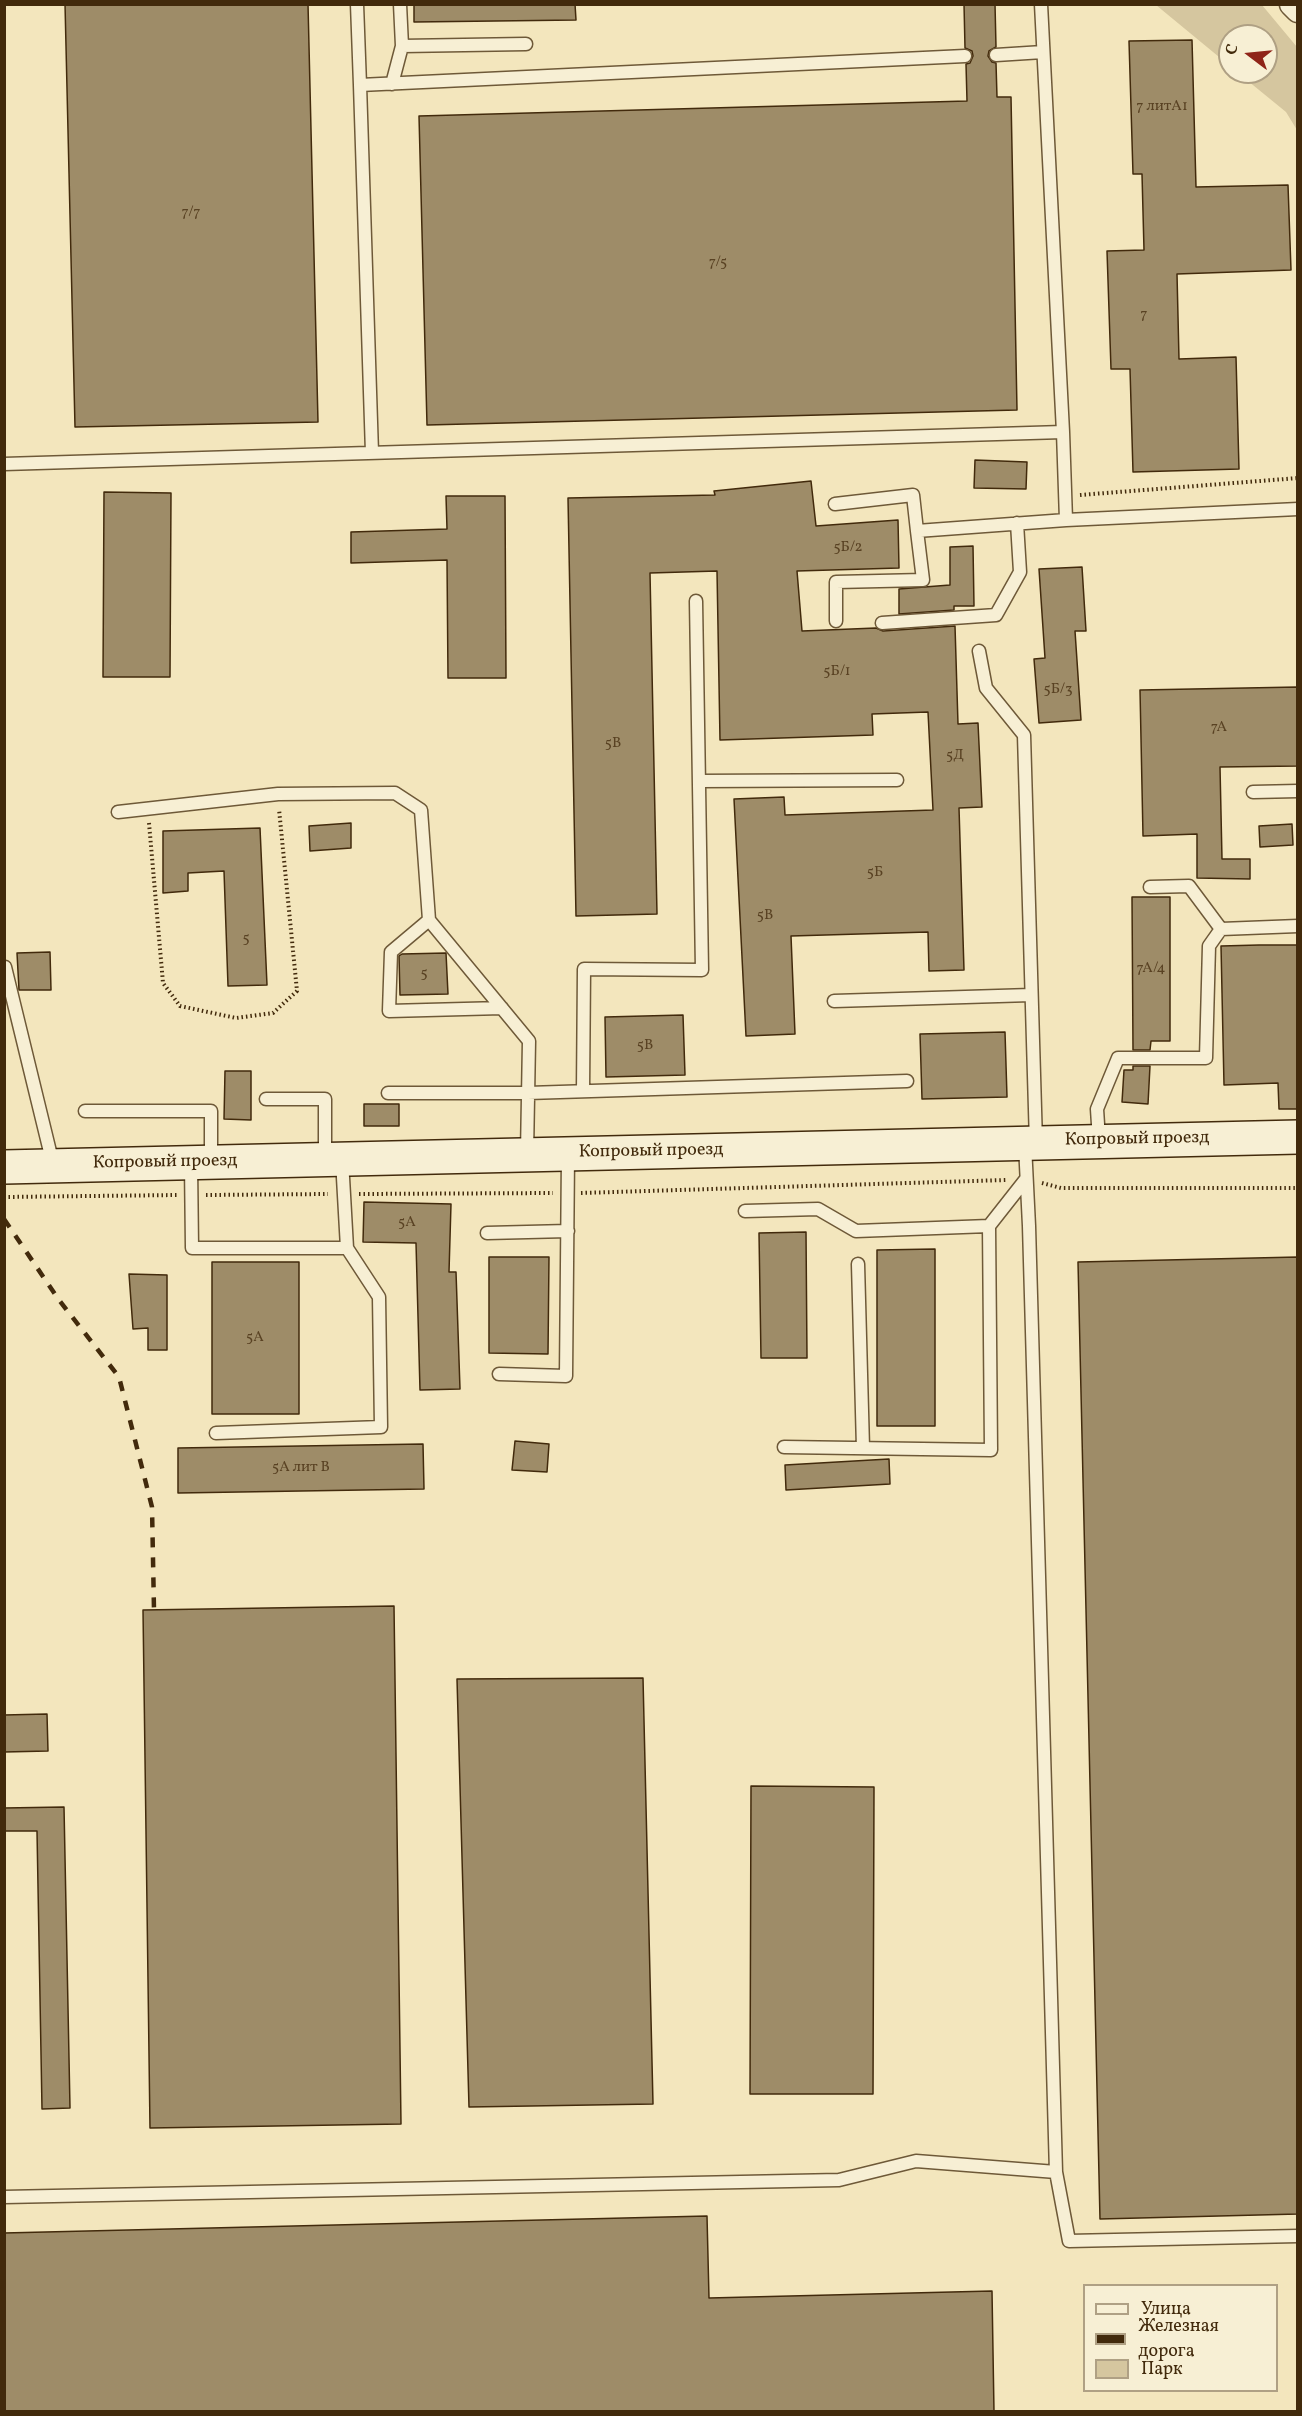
<!DOCTYPE html>
<html>
<head>
<meta charset="utf-8">
<style>
  body { margin:0 }
  #map { position:relative; width:1302px; height:2416px; overflow:hidden; background:#f3e6bd; font-family:Vollkorn,serif }
  canvas { display:block }
  .frame { position:absolute; inset:0; border:6px solid #422a0c; pointer-events:none }
  .legend { position:absolute; left:1083px; top:2284px; width:195px; height:108px; box-sizing:border-box; background:#f7efd4; border:2px solid #afa084; margin:0; padding:8px 10px; list-style:none; font-size:18px; color:#422a0c }
  .legend li { display:flex; align-items:center; gap:12px; height:30px }
  .legend b { width:30px; border:2px solid #afa084 }
  .north { position:absolute; left:1218px; top:24px; width:60px; height:60px; box-sizing:border-box; background:#f7efd4; border:2px solid #afa084; border-radius:50%; rotate:286deg; font-size:16px; font-weight:700; line-height:24px; text-align:center; color:#422a0c }
  .north::after { content:''; display:block; margin:auto; width:21px; height:27px; background:#8f2418; clip-path:polygon(50% 0,100% 100%,50% 72%,0 100%) }
</style>
</head>
<body>
<div id="map">
<canvas width="1302" height="2416"></canvas>
<div class="frame"></div>
<ul class="legend">
<li><b style="height:8px;background:#f7efd4"></b>Улица</li>
<li><b style="height:8px;background:#422a0c"></b>Железная дорога</li>
<li><b style="height:16px;background:#d5c69f"></b>Парк</li>
</ul>
<div class="north">С</div>
</div>
<script>
const g = document.querySelector('canvas').getContext('2d');
g.lineJoin = 'round';
function paint(path, color) { g.fillStyle = color; g.fill(path, 'evenodd'); }
function trace(path, color, width, dash) { g.strokeStyle = color; g.lineWidth = width; g.lineCap = dash ? 'butt' : 'round'; g.setLineDash(dash || []); g.stroke(path); }
function drawText(font, color, halo, rows, align = 'center') {
  g.font = font + ' Vollkorn,serif'; g.lineWidth = 4.5; g.setLineDash([]); g.textBaseline = 'middle'; g.strokeStyle = halo; g.fillStyle = color; for (const [text, x, y, turn = 0] of rows) {
    g.save(); g.translate(x, y); g.rotate((+turn || 0) * Math.PI / 180); g.textAlign = isNaN(turn) ? turn : align; if (halo) g.strokeText(text, 0, 0); g.fillText(text, 0, 0); g.restore();
  }
}
paint(new Path2D(`
  M1156,5h106l35,42v83l-11,-18 -49,-40h29v-36h-36v30z`), '#d5c69f');
const building = new Path2D(`
  M65,4h243l10,418 -243,5z
  M414,4h161l1,16 -162,2z
  M964,4h31l1,43 -7,4 -1,5 4,6 4,1 1,34h14l6,313 -590,15 -8,-309 548,-15 -1,-37 4,-1 3,-7 -1,-5 -7,-3z
  M1192,40l4,147 92,-2 3,85 -114,4 2,85 57,-2 3,112 -106,3 -3,-103h-19l-4,-118 37,-1 -2,-76h-9l-4,-133z
  M975,460l52,2 -1,27 -52,-1z
  M811,481l5,45 82,-6 1,48 -102,3 5,60 74,-3 7,3 72,-5 3,98 20,-1 4,84 -23,1 5,162 -35,1 -1,-39 -137,4 4,98 -49,2 -12,-237 50,-2 1,18 148,-5 -5,-98 -56,2 1,21 -153,5 -3,-169 -67,2 7,341 -81,2 -8,-418 147,-3 -1,-4z
  M104,492l67,1 -1,184h-67z
  M446,496h59l1,182h-58l-1,-118 -96,3v-31l96,-3z
  M973,546l1,60h-20v4l-55,4v-25l51,-4v-38z
  M1082,567l4,64h-11l6,89 -42,3 -5,-64 11,-1 -6,-89z
  M1298,687v79l-78,1 2,92h28v20l-53,-1v-44l-54,2 -3,-146z
  M351,823v25l-41,3 -1,-25z
  M1292,824l1,21 -33,2 -1,-21z
  M260,828l7,157 -39,1 -4,-115 -36,2v18l-25,2v-62z
  M1132,897h38v144h-19l-1,9h-17z
  M1259,945h39v164h-19l-1,-26 -54,2 -3,-139z
  M50,952l1,38h-32l-2,-37z
  M446,953l2,41 -48,1 -1,-39 3,-2z
  M683,1015l2,60 -79,2 -1,-60z
  M1005,1032l2,65 -85,2 -2,-65z
  M1133,1066h17l-2,38 -26,-2 2,-32h9z
  M225,1071h26v49l-27,-1z
  M364,1104h35v22h-35z
  M364,1202l87,2 -2,68h7l4,117 -40,1 -4,-147 -53,-1z
  M806,1232l1,126h-46l-2,-125z
  M935,1249v177h-58v-176z
  M489,1257h60l-1,97 -59,-1z
  M1298,1257v957l-198,5 -22,-957z
  M212,1262h87v152h-87z
  M129,1274l38,1v75h-19v-22l-15,1z
  M515,1441l34,3 -2,28 -35,-2z
  M423,1444l1,45 -246,4v-45z
  M889,1459l1,25 -104,6 -1,-25z
  M394,1606l7,518 -251,4 -7,-518z
  M643,1678l10,426 -184,3 -12,-428z
  M47,1714l1,37 -44,1v-37z
  M751,1786l123,1 -1,307h-123z
  M64,1807l6,301 -28,1 -5,-278h-33v-23z
  M707,2216l2,82 283,-7 2,121h-990v-179z`);
paint(building, '#9e8c68');
trace(building, '#422a0c', 1.5);
const service = new Path2D(`
  M357,4l3,81
  M1041,4l22,428
  M402,46l124,-2
  M996,55l47,-3
  M392,84l10,-38 -2,-42
  M372,453l-12,-368 605,-29
  M4,464l1059,-32 3,88
  M835,504l78,-9 4,36
  M836,621v-39l87,-2 -6,-49 149,-11 232,-11
  M882,623l114,-8 24,-43 -3,-49
  M979,651l7,37 38,47 12,408
  M699,781l198,-1
  M1253,792l45,-1
  M118,812l160,-18 117,-1 26,17 8,110 100,121 -2,112
  M1150,887l39,-1 32,43
  M429,920l-38,32 -2,59 113,-3
  M1221,929l77,-3
  M5,967l48,197
  M834,1001l197,-6
  M583,1091l1,-122 118,1 -6,-369
  M388,1093h140l379,-12
  M266,1099h59v59
  M85,1111h126v50
  M1099,1140l-2,-31 21,-51h88l3,-112 12,-17
  M1025,1145l4,81 27,946
  M191,1164l1,84h155
  M745,1211l73,-2 38,22 133,-5 37,-47
  M487,1233l81,-2
  M858,1264l5,184
  M499,1374l67,2 2,-221
  M216,1433l165,-6 -2,-130 -32,-49 -5,-88
  M784,1447l207,3 -2,-224
  M4,2197l835,-17 77,-19 140,11 13,69 229,-5`);
const minor = new Path2D(`
  M1292,4l6,6`);
const secondary = new Path2D(`
  M4,1167l1294,-30`);
trace(service, '#6e5938', 15);
trace(minor, '#6e5938', 27);
trace(secondary, '#422a0c', 36);
trace(new Path2D(`
  M1080,495l218,-17
  M149,823l14,160 17,23 56,12 37,-5 24,-22 -18,-182
  M1042,1183l19,5h237
  M581,1193l425,-13
  M359,1194l194,-1
  M206,1195l122,-1
  M4,1197l174,-2`), '#422a0c', 4, [1.5, 3]);
trace(service, '#f7efd4', 12);
trace(minor, '#f7efd4', 24);
trace(secondary, '#f7efd4', 33);
trace(new Path2D(`
  M4,1219l55,81 60,77 33,130 2,103`), '#422a0c', 4.5, [10, 10]);
drawText('15px', '#594223', null, [
  ["7 литА1",1162,107],
  ["7/7",191,213],
  ["7/5",718,263],
  ["7",1144,315],
  ["5Б/2",848,548],
  ["5Б/1",837,672],
  ["5Б/3",1058,690],
  ["7А",1219,728],
  ["5В",613,744],
  ["5Д",955,756],
  ["5Б",875,873],
  ["5В",765,916],
  ["5",246,939],
  ["7А/4",1151,969],
  ["5",424,974],
  ["5В",645,1046],
  ["5А",407,1223],
  ["5А",255,1338],
  ["5А лит В",301,1468]
]);
drawText('18px', '#422a0c', '#f7efd4', [
  ["Копровый проезд",1137,1140,-1],
  ["Копровый проезд",651,1152,-1],
  ["Копровый проезд",165,1163,-1]
]);
</script>
</body>
</html>
